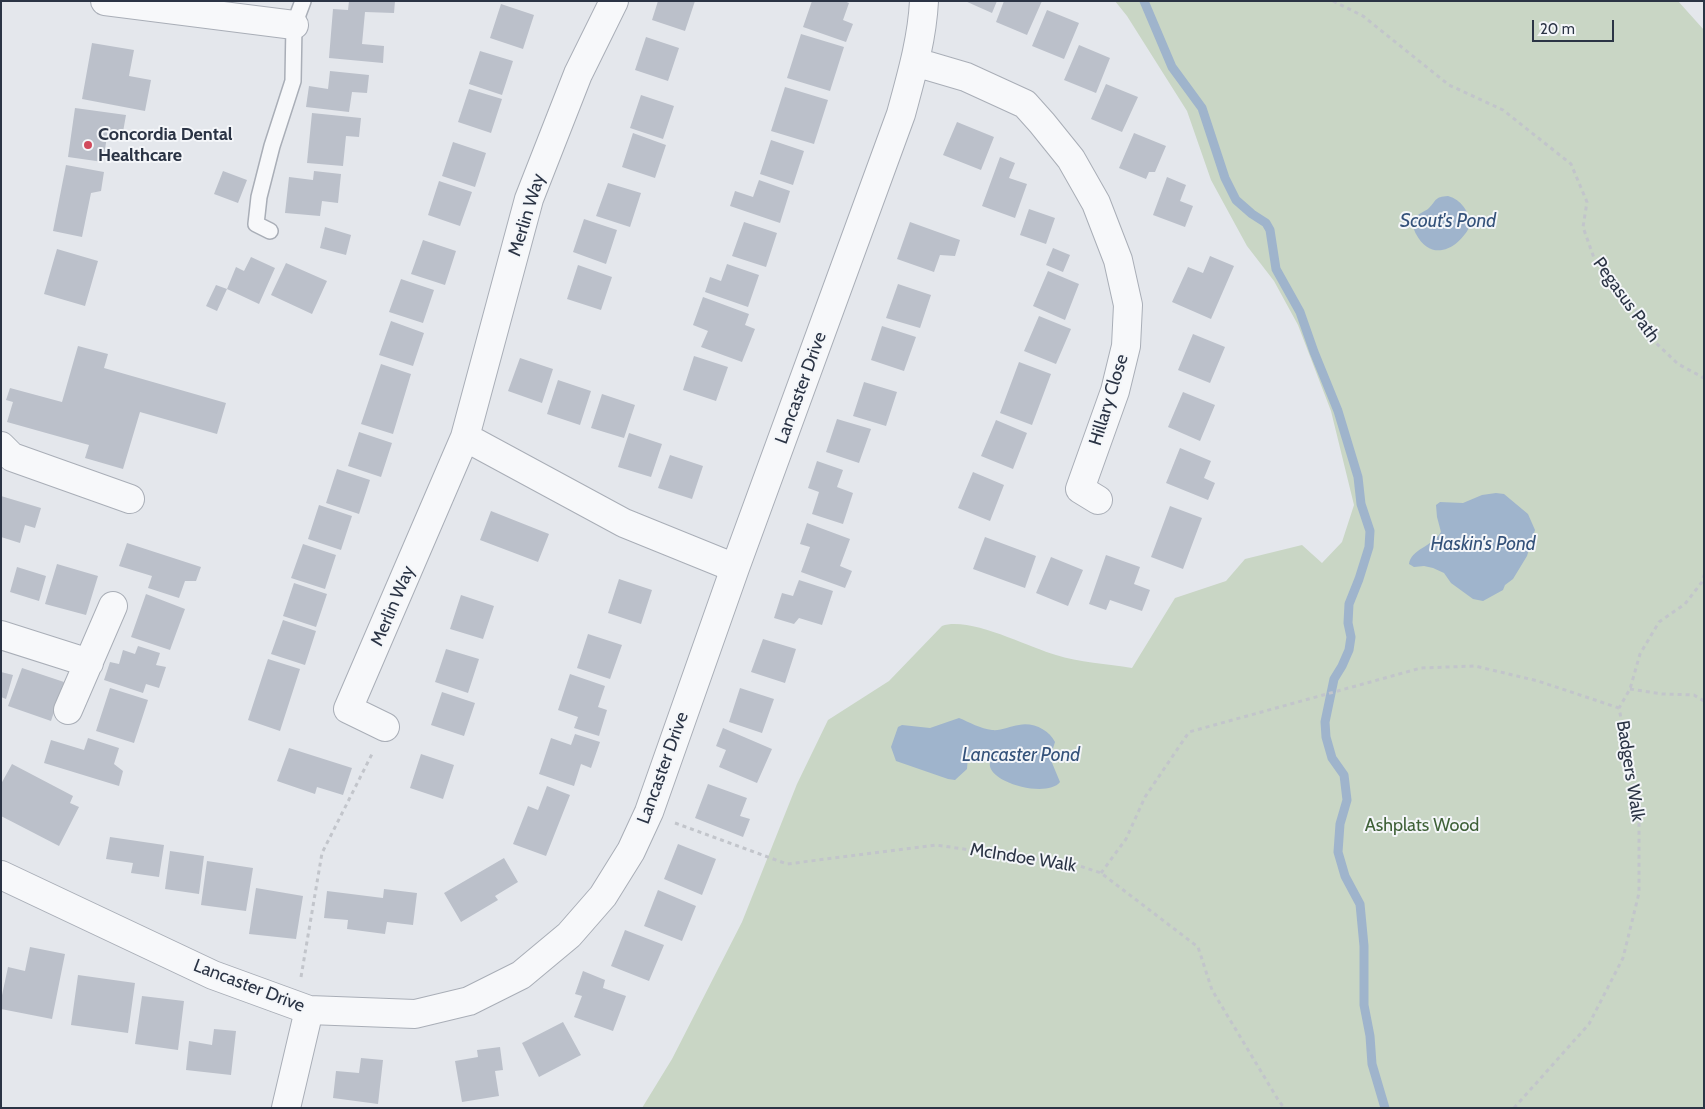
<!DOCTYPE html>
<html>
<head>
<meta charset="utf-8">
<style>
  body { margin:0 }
  #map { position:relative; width:1705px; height:1109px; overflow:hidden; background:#e4e7ec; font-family:Cabin,sans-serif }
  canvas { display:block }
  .frame { position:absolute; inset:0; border:2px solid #2b3445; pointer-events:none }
  .scale { position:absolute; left:1532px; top:20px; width:82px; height:22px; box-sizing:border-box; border:2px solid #2b3445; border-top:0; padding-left:6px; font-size:15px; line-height:18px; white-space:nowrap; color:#2b3445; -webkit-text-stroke:4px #f4f6f9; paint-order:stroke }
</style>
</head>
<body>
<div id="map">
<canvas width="1705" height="1109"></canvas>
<div class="frame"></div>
<div class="scale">20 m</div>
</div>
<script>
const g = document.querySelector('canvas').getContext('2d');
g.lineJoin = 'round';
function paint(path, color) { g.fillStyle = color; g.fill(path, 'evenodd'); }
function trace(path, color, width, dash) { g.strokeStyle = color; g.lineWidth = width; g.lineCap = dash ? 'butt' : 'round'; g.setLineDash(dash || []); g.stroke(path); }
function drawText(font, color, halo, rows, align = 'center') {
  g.font = font + ' Cabin,sans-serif'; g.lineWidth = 4; g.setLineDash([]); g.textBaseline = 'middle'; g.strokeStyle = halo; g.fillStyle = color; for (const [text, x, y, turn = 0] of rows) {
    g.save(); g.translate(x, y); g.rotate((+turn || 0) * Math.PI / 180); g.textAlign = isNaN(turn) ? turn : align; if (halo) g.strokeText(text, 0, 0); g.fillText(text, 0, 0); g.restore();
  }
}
paint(new Path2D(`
  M1115,1h563l26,29v1078h-1062l30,-49 70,-137 55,-138 31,-64 61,-39 53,-55c27,-10 86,21 114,29 22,7 52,9 76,13l43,-70 51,-17 19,-22 57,-14 20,18 20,-21 12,-37 -23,-94 -33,-86 -24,-44 -27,-35 -36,-66 -24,-69 -60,-95z`), '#c9d6c5');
paint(new Path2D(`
  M1448,196c14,4 20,15 23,28 -11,24 -39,40 -55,10 -2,-4 -4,-9 -2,-14 3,-7 11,-8 15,-12 8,-8 5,-11 19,-12z
  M1496,493l8,1 24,20 7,16 -8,26 -14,23 -8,6 -2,5 -20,11 -10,-2 -22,-16 -7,-10 -11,-5 -9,-2 -10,1 -5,-3c2,-15 23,-17 32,-32l-4,-15 -1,-12 4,-3 23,1 19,-8z
  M959,718c10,4 22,11 33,12 9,1 18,-4 27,-5 14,-3 30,5 36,17l-5,16 10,24c-13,17 -75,0 -70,-20 -5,-9 -13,-12 -22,-6l-1,13 -12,11 -7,-1 -52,-18 -5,-14 7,-20 4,-2 28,3z`), '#9fb4cc');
trace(new Path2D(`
  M1144,1l28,66 30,41 23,70 11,22 16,14 14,9 4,7 6,39 24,43 14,40 24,59 20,66 3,27 9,27 -1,16 -10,32 -10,25 -1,19 3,14 -2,13 -7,16 -8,13 -9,43 1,15 6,21 12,17 3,25 -7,24 -2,28 7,24 15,28 4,42v59l6,31 2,28 13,44`), '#9fb4cc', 9);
paint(new Path2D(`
  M349,1h46l-1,12 -29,-1 -3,32 22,2 -1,17 -54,-5 4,-49 15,1z
  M658,1h37l-10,30 -33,-11z
  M812,1h32l5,2 -6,17 10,4 -7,18 -43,-15z
  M965,1h32l-5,12z
  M1004,1h38l-15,34 -31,-13z
  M501,4l33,11 -11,34 -33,-11z
  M1047,10l32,13 -15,36 -32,-13z
  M801,34l43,13 -14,44 -43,-13z
  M646,37l33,11 -11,33 -33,-11z
  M92,43l42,7 -5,26 22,4 -6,31 -63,-12z
  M1079,45l31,13 -14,35 -32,-13z
  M480,51l33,10 -11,34 -33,-11z
  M330,71l39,4 -2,18 -15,-1 -3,20 -43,-5 3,-21 19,3z
  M1106,84l32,13 -16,35 -31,-13z
  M785,87l43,13 -14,44 -43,-13z
  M469,89l33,10 -11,34 -33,-11z
  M641,95l33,11 -11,33 -33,-11z
  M75,108l51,7 -3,17 -15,-2 -5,32 -35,-5z
  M312,113l49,5 -2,19 -13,-1 -3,30 -36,-3z
  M957,122l37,15 -13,33 -38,-15z
  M633,133l33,12 -11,33 -33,-11z
  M1134,133l32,13 -11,26h-6l-3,7 -27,-11z
  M771,140l33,11 -11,34 -33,-11z
  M453,142l33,11 -11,34 -33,-11z
  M1000,157l15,6 -6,15 18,6 -12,34 -33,-12z
  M66,165l38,7 -3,19 -10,2 -9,44 -29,-6z
  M223,171l24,9 -9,23 -24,-9z
  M314,171l27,3 -3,29 -16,-2 -2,15 -35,-3 4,-36 24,3z
  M1167,177l19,8 -6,16 13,5 -8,21 -32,-12z
  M759,180l31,11 -10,32 -50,-17 5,-15 18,6z
  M439,181l33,11 -12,34 -32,-11z
  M608,183l33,10 -11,34 -34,-11z
  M1029,209l26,9 -9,26 -26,-9z
  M584,219l33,11 -11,34 -33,-12z
  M744,222l33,11 -11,34 -34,-11z
  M910,222l50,18 -5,16 -15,-1 -6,17 -37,-13z
  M325,227l26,8 -5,20 -26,-7z
  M423,240l33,11 -11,34 -34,-11z
  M1053,248l17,7 -7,17 -17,-7z
  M57,249l41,12 -13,45 -41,-12z
  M1210,256l24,10 -23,53 -39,-17 16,-35 15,6z
  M251,257l24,11 -16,36 -32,-15 9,-22 8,4z
  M286,263l41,18 -15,33 -41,-19z
  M727,264l32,11 -11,32 -43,-15 5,-15 11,4z
  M578,265l34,12 -11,33 -34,-11z
  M1048,271l31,13 -14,36 -32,-14z
  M401,279l33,11 -11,33 -34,-11z
  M898,284l33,11 -11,33 -34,-10z
  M216,285l11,4 -10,22 -11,-5z
  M703,297l46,17 -4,11 10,4 -13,33 -41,-15 7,-16 -15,-6z
  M1039,316l32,13 -15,35 -32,-13z
  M391,321l33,12 -11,33 -34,-11z
  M882,326l34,11 -12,34 -33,-11z
  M1193,334l32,13 -15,36 -32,-13z
  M78,346l30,8 -4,14 122,35 -9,31 -77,-22 -17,57 -38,-11 4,-13 -82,-23 6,-20 -7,-2 4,-12 52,14z
  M694,356l34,11 -12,34 -33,-11z
  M520,358l33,11 -11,34 -34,-12z
  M1019,362l32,12 -19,51 -32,-12z
  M381,364l30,10 -18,60 -32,-10z
  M558,380l33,11 -11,34 -33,-11z
  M864,382l33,10 -11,34 -33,-10z
  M1183,392l32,13 -15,36 -32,-14z
  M602,394l33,11 -11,33 -33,-10z
  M837,419l34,10 -12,34 -33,-11z
  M996,420l31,13 -14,36 -32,-13z
  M359,432l33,11 -11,34 -33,-11z
  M629,433l33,11 -11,33 -33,-10z
  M1180,448l31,13 -7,17 11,5 -7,17 -42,-17z
  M670,455l33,11 -11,33 -34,-11z
  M817,461l26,9 -6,17 16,6 -10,31 -31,-10 7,-22 -11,-4z
  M337,469l33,11 -11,34 -33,-11z
  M973,472l31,13 -14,36 -32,-13z
  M1,496l40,12 -6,20 -10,-3 -5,18 -19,-6z
  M319,505l33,11 -11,34 -33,-11z
  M1170,506l32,12 -19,51 -32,-12z
  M491,511l58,23 -11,28 -58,-22z
  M807,523l43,16 -10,27 12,5 -7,17 -44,-16 9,-25 -10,-3z
  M985,537l51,19 -11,32 -52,-19z
  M127,543l74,24 -5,14h-11l-6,17 -31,-10 4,-12 -33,-10z
  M303,544l33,11 -11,34 -34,-11z
  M1106,555l34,12 -6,17 16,6 -8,21 -32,-11 -4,10 -17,-6z
  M1051,557l32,13 -15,36 -32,-13z
  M57,564l41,12 -12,39 -41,-11z
  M17,567l29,9 -7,25 -29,-9z
  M619,579l33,11 -11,34 -33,-11z
  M799,580l34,11 -11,34 -23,-7 -5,6 -20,-6 8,-25 11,3z
  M294,583l33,11 -11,33 -33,-11z
  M146,594l39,15 -15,41 -39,-13z
  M461,595l33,11 -11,33 -33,-10z
  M283,620l33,11 -11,34 -34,-11z
  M588,634l34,11 -12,34 -33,-11z
  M763,639l33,10 -11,34 -34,-11z
  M138,646l22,7 -4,12 10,2 -7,21 -13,-4 -3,9 -39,-13 6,-18 9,2 4,-14 12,4z
  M446,649l33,10 -11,34 -33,-11z
  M268,659l32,10 -20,62 -32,-11z
  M22,668l42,14 -13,39 -43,-15z
  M1,672l12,3 -7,24 -5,-2z
  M570,674l35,12 -7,21 9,3 -8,26 -25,-8 4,-11 -20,-7z
  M110,688l38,12 -14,43 -38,-12z
  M740,688l34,11 -12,34 -33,-11z
  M442,692l33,11 -11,33 -33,-11z
  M723,728l49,21 -15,34 -38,-16 7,-17 -10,-4z
  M575,734l25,8 -9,26 -10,-4 -7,22 -35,-12 12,-36 20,7z
  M88,738l31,10 -5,16 9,7 -4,15 -75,-23 7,-23 33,10z
  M289,748l63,20 -9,27 -26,-8 -2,7 -38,-13z
  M421,754l33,11 -11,34 -33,-11z
  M12,764l61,32 -3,7 9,4 -20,39 -58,-30v-32z
  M708,784l39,14 -7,18 10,3 -7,18 -48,-19z
  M547,786l23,9 -24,61 -33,-12 15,-38 10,4z
  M110,837l54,8 -5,32 -28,-4 2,-10 -27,-4z
  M678,844l38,15 -14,36 -38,-16z
  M170,851l34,5 -5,38 -34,-5z
  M504,858l14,24 -23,14 3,4 -37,22 -17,-29z
  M207,861l46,7 -7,43 -45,-6z
  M256,888l47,8 -7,43 -47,-5z
  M384,889l33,4 -4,32 -26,-3 -2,12 -38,-5 1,-9 -24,-2 3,-27 56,7z
  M658,890l38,16 -14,35 -38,-15z
  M625,930l39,15 -15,36 -38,-15z
  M30,947l35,7 -13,65 -51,-10v-9l7,-33 17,4z
  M583,971l22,9 -2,8 23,8 -13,35 -39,-14 8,-21 -7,-2z
  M78,975l57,8 -7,50 -57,-8z
  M142,996l42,5 -6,49 -43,-6z
  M563,1022l18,33 -42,22 -17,-34z
  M214,1029l22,2 -5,44 -45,-5 3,-29 23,4z
  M500,1047l3,23 -8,1 4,25 -37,6 -7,-41 23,-4 -1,-7z
  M361,1058l22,2 -5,44 -45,-6 3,-27 23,2z`), '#bbc0ca');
const service = new Path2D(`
  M270,231l-14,-7 3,-27 13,-51 21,-65 1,-56 9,-24`);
const minor = new Path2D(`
  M105,1l189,24
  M915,62l51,15 59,27 17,19 29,36 25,44 22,57 10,45 -2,41 -11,45 -35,98 18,11
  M465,437l159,86 111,45
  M1,446l11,11 118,42
  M1,635l88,28
  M68,710l45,-104
  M385,727l-37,-18 117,-272 64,-238 49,-125 36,-73
  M1,875l212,100 96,35 106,4 54,-13 52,-26 48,-40 34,-39 28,-45 18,-39 86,-244 166,-454c10,-37 21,-74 23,-113
  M286,1108l23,-98`);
trace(service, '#a9aeb7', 18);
trace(minor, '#a9aeb7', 30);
trace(new Path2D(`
  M1333,1l30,15 86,69 54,25 68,54 16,38 -4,25 11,31 34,40 28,45 22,21 26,14
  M1630,689l32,5 32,1 10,6
  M675,823l112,41 149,-19 144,21 21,7 97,74 14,43 65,108 7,10
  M1101,873l25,-34 19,-42 44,-65 232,-64 54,-2 63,15 81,27
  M301,977l21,-124 51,-101
  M1514,1108l75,-84 34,-66 16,-65v-83l-20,-102 11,-19 10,-35 19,-32 26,-18 17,-22 2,-7`), '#c2c5cb', 3, [4, 4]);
trace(service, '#f7f8fa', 15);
trace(minor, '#f7f8fa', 28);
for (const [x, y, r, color] of [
  [88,145,5,"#d1495b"]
]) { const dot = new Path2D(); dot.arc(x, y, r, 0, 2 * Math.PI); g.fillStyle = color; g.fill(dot); trace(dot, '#f4f6f9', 2); }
drawText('bold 18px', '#2b3445', '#f4f6f9', [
  ["Concordia Dental",98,135],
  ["Healthcare",98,156]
], 'left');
drawText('18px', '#2b3445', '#f4f6f9', [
  ["Merlin Way",527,215,-73],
  ["Pegasus Path",1626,300,54],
  ["Lancaster Drive",801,388,-70],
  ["Hillary Close",1109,400,-73],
  ["Merlin Way",393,606,-67],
  ["Lancaster Drive",663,768,-70],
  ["Badgers Walk",1630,771,81],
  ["McIndoe Walk",1023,858,9],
  ["Lancaster Drive",249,986,21]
]);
drawText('18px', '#3f6138', '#f4f6f9', [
  ["Ashplats Wood",1422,826]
]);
drawText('italic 19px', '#34527a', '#f4f6f9', [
  ["Scout's Pond",1448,221],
  ["Haskin's Pond",1483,544],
  ["Lancaster Pond",1021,755]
]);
</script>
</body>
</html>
